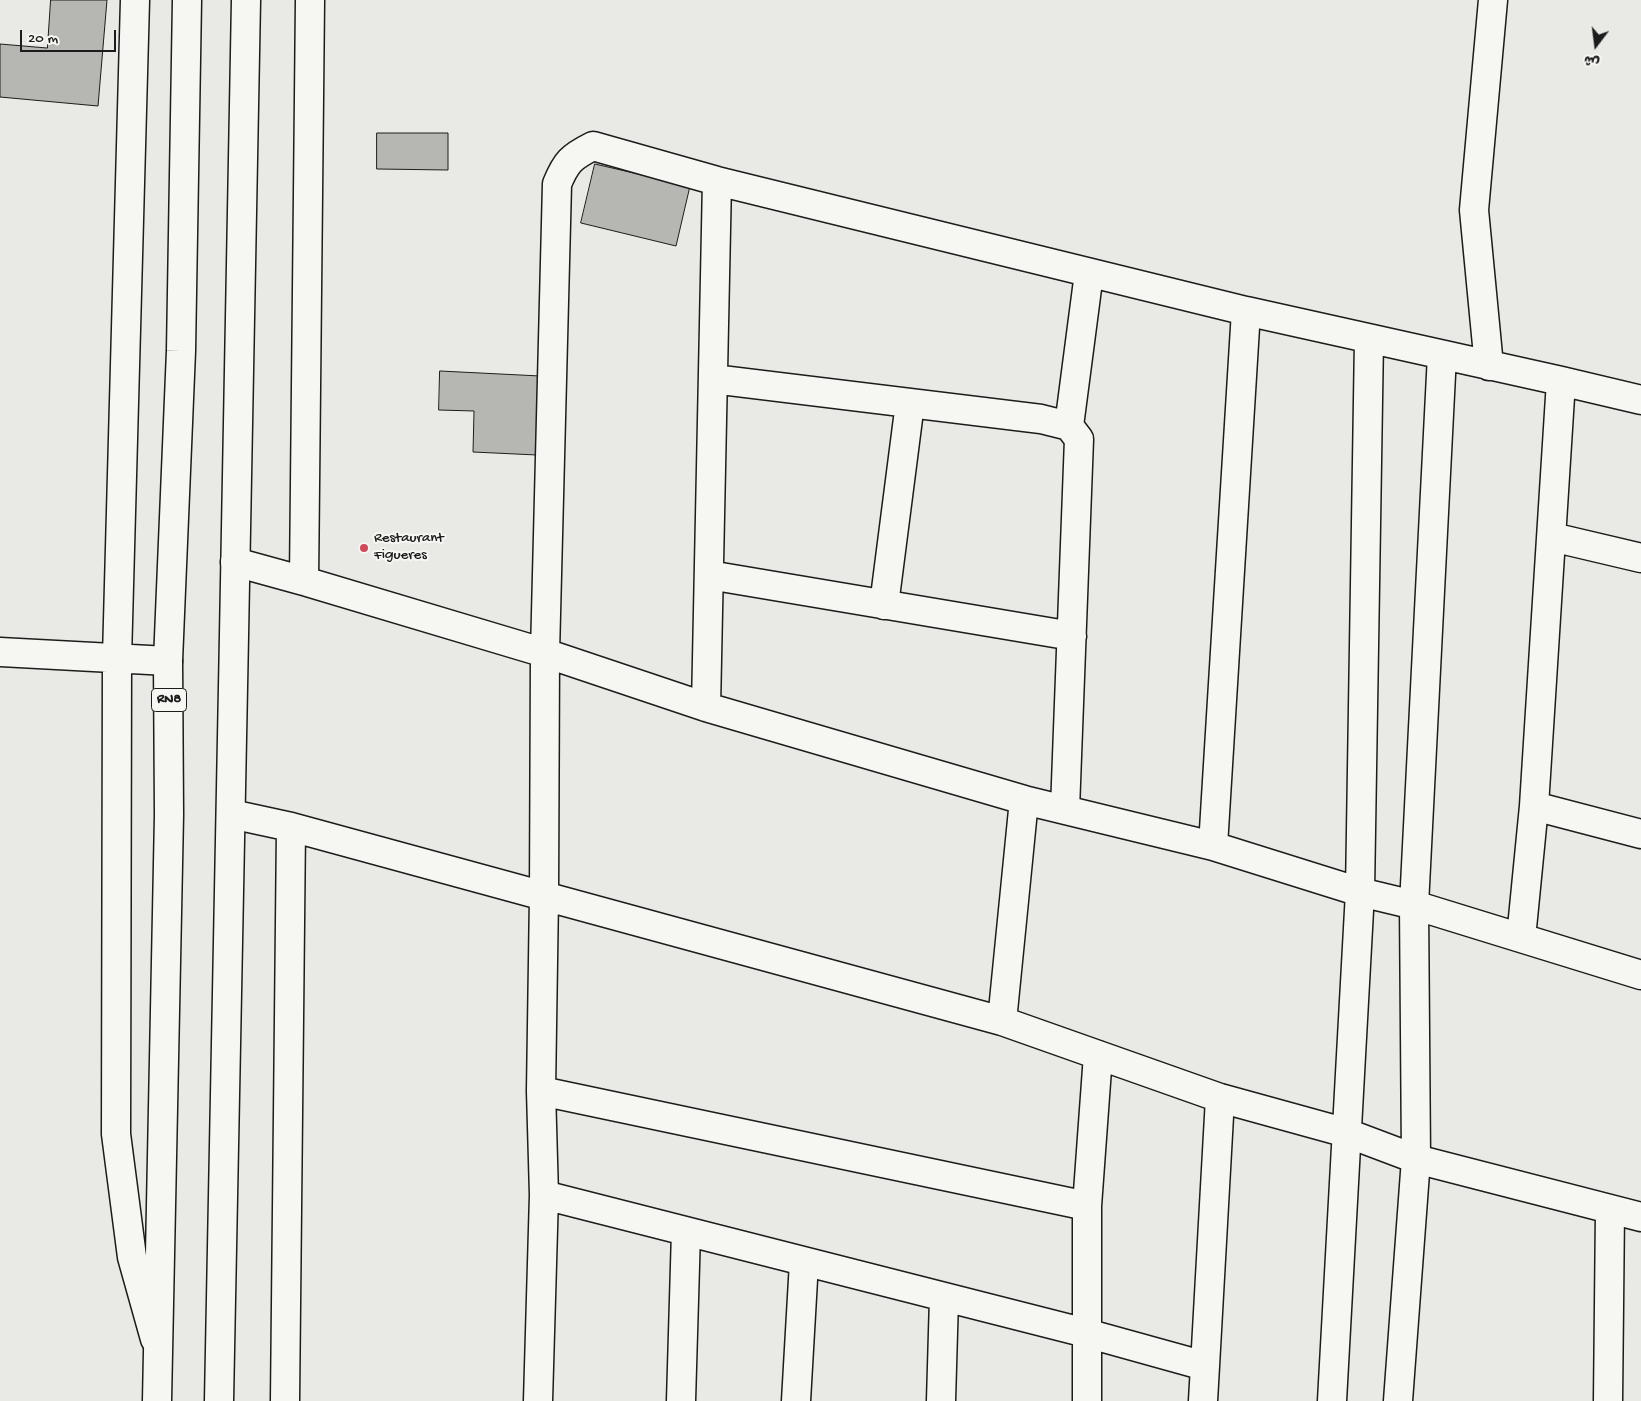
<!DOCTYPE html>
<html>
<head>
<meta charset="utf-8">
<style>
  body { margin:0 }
  #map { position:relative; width:1641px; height:1401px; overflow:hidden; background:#e9e9e5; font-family:"Gochi Hand","Playpen Sans Arabic",sans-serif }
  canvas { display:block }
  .north { position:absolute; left:1571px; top:20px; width:50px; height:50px; -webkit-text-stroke:4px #f6f6f2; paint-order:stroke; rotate:195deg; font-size:14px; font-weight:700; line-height:20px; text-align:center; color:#1c1c1c }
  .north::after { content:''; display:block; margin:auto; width:18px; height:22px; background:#1c1c1c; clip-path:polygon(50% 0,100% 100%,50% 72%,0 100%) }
  .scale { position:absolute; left:20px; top:30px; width:96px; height:22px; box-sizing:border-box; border:2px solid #1c1c1c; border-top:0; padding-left:6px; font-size:15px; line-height:18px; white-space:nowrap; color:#1c1c1c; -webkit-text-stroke:4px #f6f6f2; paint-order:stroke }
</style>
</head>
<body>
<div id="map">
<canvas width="1641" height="1401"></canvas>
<div class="north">ش</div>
<div class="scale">20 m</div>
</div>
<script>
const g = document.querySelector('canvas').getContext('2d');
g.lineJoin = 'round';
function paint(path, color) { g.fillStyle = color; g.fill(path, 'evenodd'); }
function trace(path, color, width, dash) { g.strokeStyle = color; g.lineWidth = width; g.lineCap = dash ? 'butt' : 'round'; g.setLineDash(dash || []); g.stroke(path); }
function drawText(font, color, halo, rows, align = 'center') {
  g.font = font + ' "Gochi Hand",sans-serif'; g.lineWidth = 4; g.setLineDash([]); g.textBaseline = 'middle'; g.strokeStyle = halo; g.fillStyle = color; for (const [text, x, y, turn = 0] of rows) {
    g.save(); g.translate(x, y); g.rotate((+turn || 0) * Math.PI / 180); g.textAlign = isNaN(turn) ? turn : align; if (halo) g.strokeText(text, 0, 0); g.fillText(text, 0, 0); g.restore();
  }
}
const building = new Path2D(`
  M51,0h56l-9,106 -98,-9v-53l47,4z
  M377,133h71v37l-71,-1z
  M595,164l95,22 -14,60 -95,-23z
  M440,371l100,5 -3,79 -64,-3 1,-41 -35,-1z`);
paint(building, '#b6b6b3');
trace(building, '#1c1c1c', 1);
const minor = new Path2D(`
  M135,0l-18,658 -1,476 16,123 23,82
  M1489,366l-15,-156 19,-210
  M713,379l328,40 28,7
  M1561,381l-27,425 107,28
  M1552,537l89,21
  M235,562l69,19 241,72 161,54 318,93 189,46 147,46 54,13 227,70
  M709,575l363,61
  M304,581l6,-581
  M884,605l26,-202
  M0,652l168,9
  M706,707l11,-526
  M1065,809l14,-370 -10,-13 20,-153
  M231,814l60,13
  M1213,846l33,-535
  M1521,938l13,-132
  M1002,1021l22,-221
  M541,1091l546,115v195
  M544,1195l542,138 119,33 15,-268
  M1087,1206l11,-151
  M285,1401l6,-574 711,194 218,77 127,35 69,26 225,58
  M538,1401l6,-206 -3,-104 3,-195 1,-243 12,-469c9,-22 14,-27 36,-38l124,35 529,130 315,70 80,19
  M681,1401l5,-169
  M796,1401l8,-139
  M941,1401l3,-103
  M1203,1401l2,-35
  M1332,1401l28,-509 9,-553
  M1398,1401l18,-242 -2,-254 28,-550
  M1608,1401l2,-192`);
const highway = new Path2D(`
  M157,1401l12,-586 -1,-154 13,-310 6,-351
  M219,1401c12,-467 16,-934 27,-1401`);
trace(minor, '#1c1c1c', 31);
trace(highway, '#1c1c1c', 31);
trace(minor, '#f6f6f2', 28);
trace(highway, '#f6f6f2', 28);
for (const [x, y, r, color] of [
  [364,548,5,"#d1495b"]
]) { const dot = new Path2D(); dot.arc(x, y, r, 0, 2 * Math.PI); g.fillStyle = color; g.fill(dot); trace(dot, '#f6f6f2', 2); }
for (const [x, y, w] of [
  [169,700,35]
]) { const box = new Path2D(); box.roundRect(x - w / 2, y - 11.5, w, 23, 4); g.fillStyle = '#f6f6f2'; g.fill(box); trace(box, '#1c1c1c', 1); }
drawText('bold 14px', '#1c1c1c', null, [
  ["RN8",169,700]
]);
drawText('15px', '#1c1c1c', '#f6f6f2', [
  ["Restaurant",374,539],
  ["Figueres",374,556]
], 'left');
</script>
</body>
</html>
